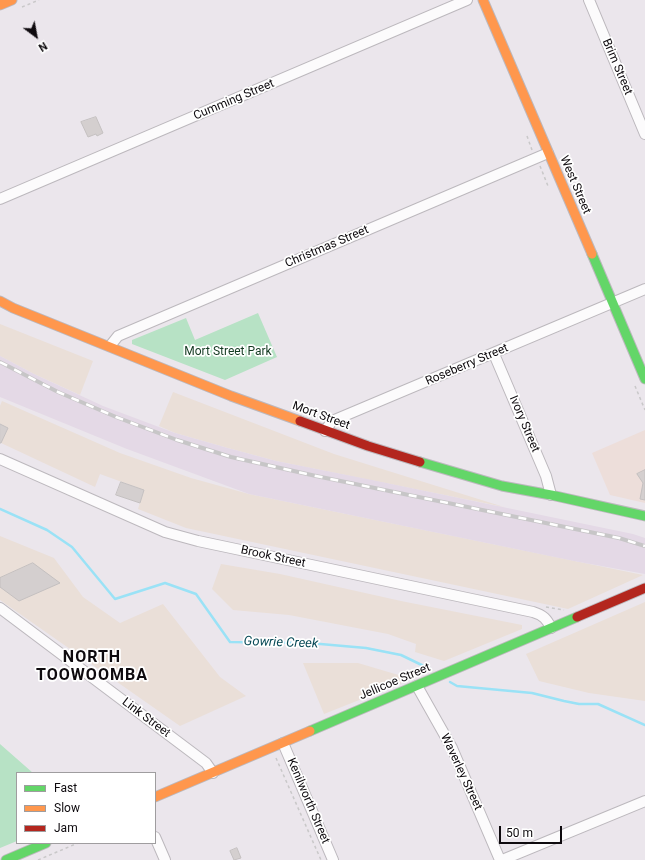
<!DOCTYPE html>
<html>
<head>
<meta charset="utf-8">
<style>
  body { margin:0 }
  #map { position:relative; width:645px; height:860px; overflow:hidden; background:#ebe6ec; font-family:Roboto,sans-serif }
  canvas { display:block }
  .legend { position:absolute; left:16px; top:772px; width:140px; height:72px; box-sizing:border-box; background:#fff; border:1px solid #9f9d9f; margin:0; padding:5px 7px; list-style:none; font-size:12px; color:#0e0a0e }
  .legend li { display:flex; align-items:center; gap:8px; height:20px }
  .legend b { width:20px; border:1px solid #9f9d9f }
  .north { position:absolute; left:16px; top:16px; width:40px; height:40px; -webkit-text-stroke:3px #fff; paint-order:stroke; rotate:148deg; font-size:11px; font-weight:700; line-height:16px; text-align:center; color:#0e0a0e }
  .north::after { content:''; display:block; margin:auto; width:14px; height:18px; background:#0e0a0e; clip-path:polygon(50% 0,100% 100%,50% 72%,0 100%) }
  .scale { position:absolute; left:499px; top:826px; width:63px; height:18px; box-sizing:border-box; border:2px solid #0e0a0e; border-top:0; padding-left:5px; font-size:12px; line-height:14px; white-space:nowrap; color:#0e0a0e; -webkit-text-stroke:3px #fff; paint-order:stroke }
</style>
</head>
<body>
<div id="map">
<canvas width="645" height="860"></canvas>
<ul class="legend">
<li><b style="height:5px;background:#63d668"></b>Fast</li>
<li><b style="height:5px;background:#ff974d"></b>Slow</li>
<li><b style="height:5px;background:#b3261e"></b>Jam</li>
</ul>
<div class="north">N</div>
<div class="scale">50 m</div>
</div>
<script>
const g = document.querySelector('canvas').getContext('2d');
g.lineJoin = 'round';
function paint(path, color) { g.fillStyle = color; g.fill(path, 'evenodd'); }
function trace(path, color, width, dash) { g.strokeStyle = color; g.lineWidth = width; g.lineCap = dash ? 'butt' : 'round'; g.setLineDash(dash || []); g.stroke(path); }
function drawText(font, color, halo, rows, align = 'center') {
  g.font = font + ' Roboto,sans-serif'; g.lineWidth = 3.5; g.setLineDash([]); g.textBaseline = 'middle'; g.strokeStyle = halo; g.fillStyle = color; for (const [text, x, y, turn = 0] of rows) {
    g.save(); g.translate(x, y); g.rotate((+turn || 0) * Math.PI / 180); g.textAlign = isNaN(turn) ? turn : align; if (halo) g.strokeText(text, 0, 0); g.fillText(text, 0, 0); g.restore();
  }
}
paint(new Path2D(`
  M645,430v73l-35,-8 -18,-42z`), '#eddeda');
paint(new Path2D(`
  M0,324l93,37 -13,34 -46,-21 -34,-18z
  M173,392l161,62 170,53 -228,-46 -52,-14 -49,-14 -16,-7z
  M2,401l118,52 71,25 58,16 394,81 -75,34 -382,-81 -48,-19 6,-19 -44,-16 -5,13 -94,-44 7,-15 -8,-4v-18z
  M0,536l54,22 29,39 37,26 43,-19 57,73 26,19 -66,30 -180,-126z
  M221,564l59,10 121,27 121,24v4l-78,32 -29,-9 1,-8 -28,-10 -99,-19 -56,-5 -21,-21z
  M645,602v99l-56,-8 -50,-12 -13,-27z
  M303,663h55l54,16 -88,35z`), '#eadfd8');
paint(new Path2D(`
  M0,356l34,18 69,32 72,27 49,14 52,14 96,19 261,54 12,4v36l-71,-13 -325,-67 -122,-45 -127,-52z`), '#e4d9e6');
paint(new Path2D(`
  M258,313l19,44 -52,23 -93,-36v-4l54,-22 9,22z
  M0,744l33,29h-16v68l-17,7z`), '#b7e2c5');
trace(new Path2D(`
  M0,509l47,21 25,17 43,52 50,-16 31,11 34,48 79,1 57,5 35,7 29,14
  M450,682l7,4 75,7 32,8 15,3h19l47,21`), '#9ae2f6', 2.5);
const building = new Path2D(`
  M96,117l7,16 -6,3 -1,-2 -8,3 -7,-15z
  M0,424l8,4 -7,15h-1z
  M645,470v30l-5,-1 3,-16 -6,-9z
  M121,482l23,8 -4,13 -24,-8z
  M33,563l27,20 -41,18 -19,-14v-9z
  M237,848l4,10 -7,2 -4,-9z`);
paint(building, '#d4cfcf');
trace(building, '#c4c0c0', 1);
const street = new Path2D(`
  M589,0l56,134
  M0,199l467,-199
  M110,346l8,-10 430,-183
  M494,354l52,122 5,19
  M325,431l7,-10 313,-132
  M0,459l165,73 33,9 335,71c10,3 14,7 18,16
  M0,608l206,155 7,10
  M417,686l35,62 48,112
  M283,743l50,117
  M155,837l10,23
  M502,860l143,-59`);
const fast = new Path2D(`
  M592,254l53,125
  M420,462l82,24 49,9 94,21
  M310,731l267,-114
  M6,860l40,-17`);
const slow = new Path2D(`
  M483,0l109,254
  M0,5l12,-5
  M0,301l13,7 218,88 69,25
  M155,797l155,-66`);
const jam = new Path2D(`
  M300,421l68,25 52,16
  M577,617l68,-29`);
trace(street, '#bcb8bd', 12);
trace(fast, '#bcb8bd', 11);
trace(slow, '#bcb8bd', 11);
trace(jam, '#bcb8bd', 11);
trace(new Path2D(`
  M22,7l17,-7
  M527,136l5,14
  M540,166l8,20
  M635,386l10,24
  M546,607l18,3
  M276,758l45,102
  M38,860l40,-17`), '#c9c8c9', 1.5, [3, 3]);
trace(street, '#fcfbfc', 10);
trace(fast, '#63d668', 9);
trace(slow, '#ff974d', 9);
trace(jam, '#b3261e', 9);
const rail = new Path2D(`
  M0,362l58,30 58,25 61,23 54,17 85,19 303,62 26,8`);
trace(rail, '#c7c6c7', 4);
trace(rail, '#fff', 2.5, [8]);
drawText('12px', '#0e0a0e', '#fff', [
  ["Brim Street",617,67,67],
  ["Cumming Street",234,100,-23],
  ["West Street",575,185,67],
  ["Christmas Street",327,247,-23],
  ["Roseberry Street",467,365,-23],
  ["Mort Street",321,416,20],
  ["Ivory Street",524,424,67],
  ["Brook Street",273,557,12],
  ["Jellicoe Street",395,682,-23],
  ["Link Street",146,718,37],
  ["Waverley Street",461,772,65],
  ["Kenilworth Street",308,801,67]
]);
drawText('12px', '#133a21', '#fff', [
  ["Mort Street Park",228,352]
]);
drawText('italic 13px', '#084a57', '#fff', [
  ["Gowrie Creek",281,643,2]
]);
g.letterSpacing = '1px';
drawText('bold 16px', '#0e0a0e', '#fff', [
  ["NORTH",92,658],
  ["TOOWOOMBA",92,676]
]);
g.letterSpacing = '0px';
</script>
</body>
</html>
